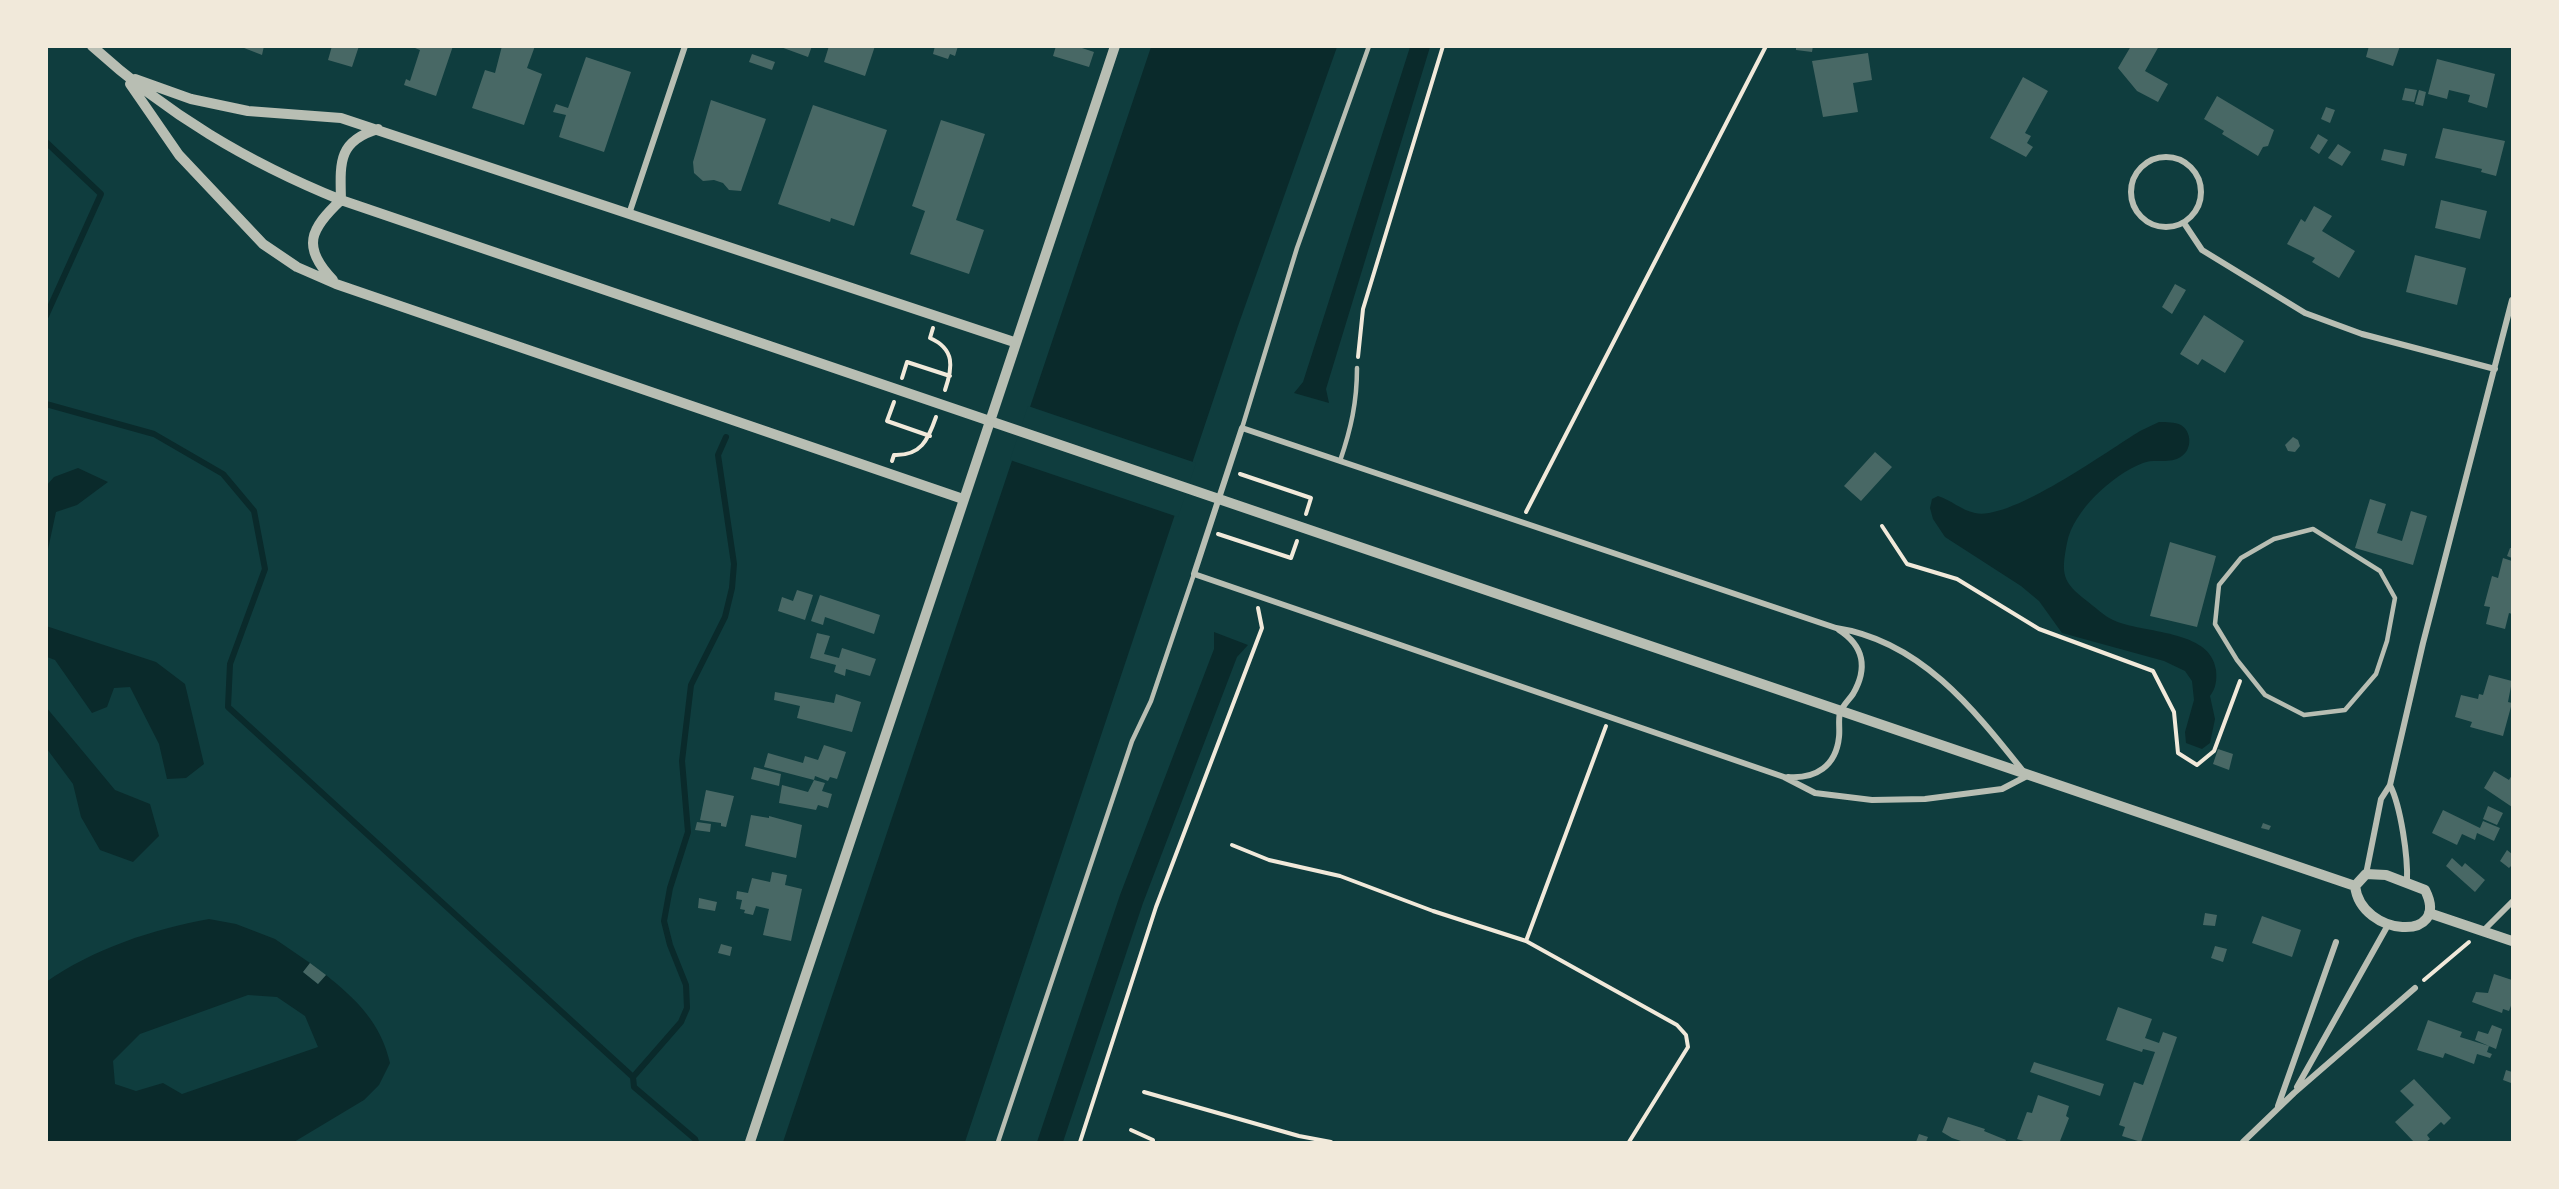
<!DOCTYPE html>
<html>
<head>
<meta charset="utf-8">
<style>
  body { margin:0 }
  #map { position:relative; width:2559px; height:1189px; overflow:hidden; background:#0f3d3e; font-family:Lato,sans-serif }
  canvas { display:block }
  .frame { position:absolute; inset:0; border:48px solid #f1e9da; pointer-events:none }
</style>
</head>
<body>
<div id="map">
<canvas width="2559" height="1189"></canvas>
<div class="frame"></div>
</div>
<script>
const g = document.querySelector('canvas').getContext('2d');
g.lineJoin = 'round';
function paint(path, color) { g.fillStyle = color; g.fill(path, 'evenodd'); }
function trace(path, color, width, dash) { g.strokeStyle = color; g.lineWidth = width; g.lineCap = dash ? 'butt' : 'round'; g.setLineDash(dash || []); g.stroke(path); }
paint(new Path2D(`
  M1151,47h186l-99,279 -273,816h-182z
  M1410,47h20l-104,342 3,14 -35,-10 9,-11z
  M2159,422c7,0 16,0 22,3 11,7 11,24 1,31 -12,9 -27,2 -39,7 -31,12 -70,48 -76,80 -6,31 -5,39 20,58 8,6 17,15 26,19 30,14 98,9 103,50 1,10 0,18 -6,26l5,23 -5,24 -8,6 -16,-6 -1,-11 9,-32 -2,-19 -7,-10 -21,-10 -102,-28 -23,-32 -18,-15 -76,-49 -12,-18 -3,-11 2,-9 6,-3c13,4 23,14 37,17 36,8 132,-62 165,-82z
  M78,468l30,14 -31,23 -21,7 -9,42v-69l7,-8z
  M46,626l110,36 29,22 19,80 -18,14 -19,1 -8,-35 -29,-57 -16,1 -7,19 -15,6 -37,-53 -8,-3z
  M1214,632l34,13 -11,12 -94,246 -80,239h-26l83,-247 94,-246z
  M46,707l69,83 35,14 9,32 -26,26 -33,-12 -19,-33 -8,-33 -26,-35z
  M209,919l27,5 39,15 35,24 -7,9 15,12 8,-9c31,25 55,48 64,88l-11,22 -15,15 -70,42h-247l-1,-160c47,-33 107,-53 163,-63zM248,995l29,2 28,19 13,31 -136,47 -19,-11 -27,8 -21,-7 -2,-23 27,-27z`), '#0a2a2b');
paint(new Path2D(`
  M1028,406l168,57 -18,54 -168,-57z`), '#0f3d3e');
trace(new Path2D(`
  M46,142l55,52 -55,122
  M46,404l108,30 69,40 31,37 11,58 -35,95 -2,43 405,370
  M696,1142l-1,-3 -61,-52 -1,-10 48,-55 6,-14 -1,-23 -16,-40 -6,-24 6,-33 18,-56 -6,-71 9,-76 34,-68 7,-29 2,-24 -16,-109 8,-18`), '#0a2a2b', 6);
paint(new Path2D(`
  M239,46h25l-2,9z
  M332,46h27l-7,21 -24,-7z
  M410,46h43l-17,50 -32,-11 2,-6 4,2 10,-31z
  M502,46h33l-8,22 15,6 -18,51 -52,-17 13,-38 10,3z
  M778,46h34l-4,11z
  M829,46h46l-10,30 -41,-14z
  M935,46h23l-3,10 -5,-2 -2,5 -15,-5z
  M1056,46h20l18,6 -5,15 -36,-11z
  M1796,46h17l-1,6 -16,-2z
  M2131,46h28l-14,25 23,13 -10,18 -21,-11 -19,-23z
  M2369,46h31l-7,20 -27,-9z
  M1868,53l4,27 -19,3 5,29 -35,5 -11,-56z
  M752,54l23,8 -3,8 -23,-8z
  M586,57l45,15 -27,80 -45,-15 7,-22 -13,-3 3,-8 12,4z
  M2437,59l58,15 -8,34 -19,-6 2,-7 -21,-5 -2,9 -19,-5z
  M2023,77l25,14 -23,42 6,3 -4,7 6,4 -7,10 -36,-19z
  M2405,88l12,2 -3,12 -12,-2z
  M2419,90l7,2 -3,14 -8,-2z
  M2217,96l57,34 -6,16 -5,1 -5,9 -36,-22 2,-3 -20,-12z
  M711,100l55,19 -25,72 -12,-1 -6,-7 -9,-3 -11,1 -9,-8 -1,-11z
  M813,105l74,25 -33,96 -23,-8 -1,4 -52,-18z
  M2326,107l9,3 -5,13 -9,-4z
  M941,120l44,14 -29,86 28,10 -15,44 -59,-20 15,-43 -13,-5z
  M2443,128l62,13 -9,35 -15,-4 1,-3 -47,-11z
  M2318,134l10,6 -9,14 -9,-6z
  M2338,144l13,8 -9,14 -14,-8z
  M2384,149l23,5 -3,12 -23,-6z
  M2441,200l46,11 -7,28 -45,-11z
  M2314,206l18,10 -10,15 33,20 -16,27 -27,-16 3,-4 -28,-14 14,-25 4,3z
  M2415,255l51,13 -9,37 -51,-13z
  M2175,284l11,6 -14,24 -10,-7z
  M2204,315l40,26 -19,32 -23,-14 -4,6 -18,-11z
  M2293,437l5,3 2,6 -5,6 -7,-1 -3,-6z
  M1875,452l17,15 -31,34 -17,-15z
  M2370,499l16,5 -9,29 25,8 9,-30 16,5 -14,49 -58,-17z
  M2170,542l46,14 -19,71 -47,-11z
  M2510,548h2v10l-5,-2z
  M2503,558l9,3v53l-3,-1 -4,16 -19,-5 4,-17 -6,-1 8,-30 6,2z
  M797,590l16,5 -8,25 -27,-9 4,-14 11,4z
  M820,595l60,20 -6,19 -49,-17 -2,8 -12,-4z
  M817,633l13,3 -6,18 15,4 3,-10 34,11 -6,17 -24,-7 -1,7 -11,-4 2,-7 -26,-7z
  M2489,675l23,6 -4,21 4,1 -9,33 -33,-9 2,-5 -17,-5 6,-22 17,4 1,-5 4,1z
  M775,692l59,11 2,-9 25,8 -9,30 -55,-14 3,-12 -26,-6z
  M824,745l22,7 -9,27 -7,-2 -2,4 -13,-5 -1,4 -50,-13 4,-14 35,10 2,-7 13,4z
  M2218,749l15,5 -4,16 -16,-6z
  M754,767l27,7 -2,12 -28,-7z
  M2494,771l15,9 3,-5v32l-28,-19z
  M814,780l11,3 -3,8 10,3 -4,14 -10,-3 -2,5 -37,-7 3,-18 26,7z
  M706,790l28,6 -8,31 -5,-1v-3l-21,-3z
  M2488,806l15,7 -6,12 -14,-6z
  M2443,810l37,18 3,-7 17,7 -6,13 -17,-8 -2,7 -13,-6 -5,11 -25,-12z
  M751,815l18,3v-2l33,9 -6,33 -51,-12z
  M697,822l14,2 -1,8 -15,-2z
  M2263,823l8,3 -2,4 -8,-2z
  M2507,850l5,4v11l-3,3 -9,-7z
  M2452,858l10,9 3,-4 20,17 -10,12 -29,-26z
  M772,872l15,3 -2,10 17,4 -11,52 -28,-6 6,-26 -13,-3 -3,9 -9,-2 1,-3 -5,-1 2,-9 -6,-1 1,-8 11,2 4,-15 18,4z
  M699,898l18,4 -2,9 -17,-3z
  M2205,913l12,2 -2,11 -12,-1z
  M2262,916l39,14 -9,27 -40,-14z
  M721,944l11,3 -2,9 -12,-3z
  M2215,946l12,3 -4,13 -12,-4z
  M310,963l16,12 -8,9 -15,-12z
  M2494,974l18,6v23l-3,8 -6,-2 -1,4 -30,-11 4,-10 12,1z
  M2118,1007l34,12 -7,19 14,5 4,-11 14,5 -36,105 -19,-6 3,-9 -6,-2 15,-43 9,3 12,-33 -12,-3 -1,3 -36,-12z
  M2428,1020l34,12 -2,5 29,9 -2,6 5,2 -2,4 -13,-4 -3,10 -29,-11 -2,5 -26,-8z
  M2492,1025l10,4 -6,20 -21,-9 3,-9 10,3z
  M2034,1062l70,22 -4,12 -70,-24z
  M2506,1070l6,2 -1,11 -8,-3z
  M2414,1079l37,39 -7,7 -3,-3 -14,13 3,4 -4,3h-12l-19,-20 19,-17 -14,-14z
  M2038,1095l31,11 -3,10 3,2 -9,23 -33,1 -10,-3 10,-27 5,1z
  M1948,1117l37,12 -1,2 22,9 -1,2h-41l-12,-4 -10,-6z
  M1919,1134l9,3 -2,5h-10z`), '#486865');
trace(new Path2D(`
  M933,328l-3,10c25,11 23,29 15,52
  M1358,357l5,-48 80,-263
  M902,378l5,-16 43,14
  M894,402l-7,19 43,15
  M892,461l2,-6c27,1 34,-15 42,-38
  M1240,474l71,24 -5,16
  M1526,512l240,-466
  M1882,526l25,38 50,15 82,50 114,42 21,41 4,41 19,12 17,-14 26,-70
  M1218,534l73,24 6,-17
  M1606,726l-80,215 151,84 9,10 2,12 -59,95
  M1232,845l37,15 71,16 93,35 93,30
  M2424,980l45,-38
  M1144,1092l155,44 32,6
  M1131,1130l22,10v2
  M1080,1142l76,-235 106,-279 -4,-20`), '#f1e9da', 4);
trace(new Path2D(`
  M1242,428l55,-180 72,-202
  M1340,461c11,-32 17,-59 17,-93
  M2313,529l67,42 15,27 -8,43 -11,33 -31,36 -41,5 -39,-20 -28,-35 -22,-36 4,-39 22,-27 33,-19z
  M998,1142l134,-401 19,-40 43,-127`), '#b8beb3', 4.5);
trace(new Path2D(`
  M2131 192a35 35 0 1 1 70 0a35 35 0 1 1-70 0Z
  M629,214l56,-168
  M2184,223l18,27 103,63 57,21 133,35
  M1242,428l594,200c86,13 140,84 191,148l-25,13 -77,10 -53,1 -57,-7 -31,-16 -590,-203z
  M1788,777c28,2 48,-11 51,-40 1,-8 -1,-17 1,-24 2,-7 9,-13 13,-19 15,-26 11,-48 -14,-64
  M2390,785c11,22 18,72 17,96
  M2366,874l15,-75 9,-14 33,-142 89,-343
  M2483,931l29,-29
  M2297,1087l91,-162
  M2278,1106l58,-164
  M2243,1142l51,-49 121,-105`), '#b8beb3', 6);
trace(new Path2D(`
  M92,46c75,68 155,116 249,154l2014,686
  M135,79l56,20 57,12 93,7 673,224
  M130,84l49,71 84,89 34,23 39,17 627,215
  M333,280c-32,-33 -23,-51 8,-80 -1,-38 -3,-59 37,-71
  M2366,874l20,1 39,15c27,53 -64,47 -70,-4z
  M2429,913l83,28
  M750,1142l365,-1096`), '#b8beb3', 10);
</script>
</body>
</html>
